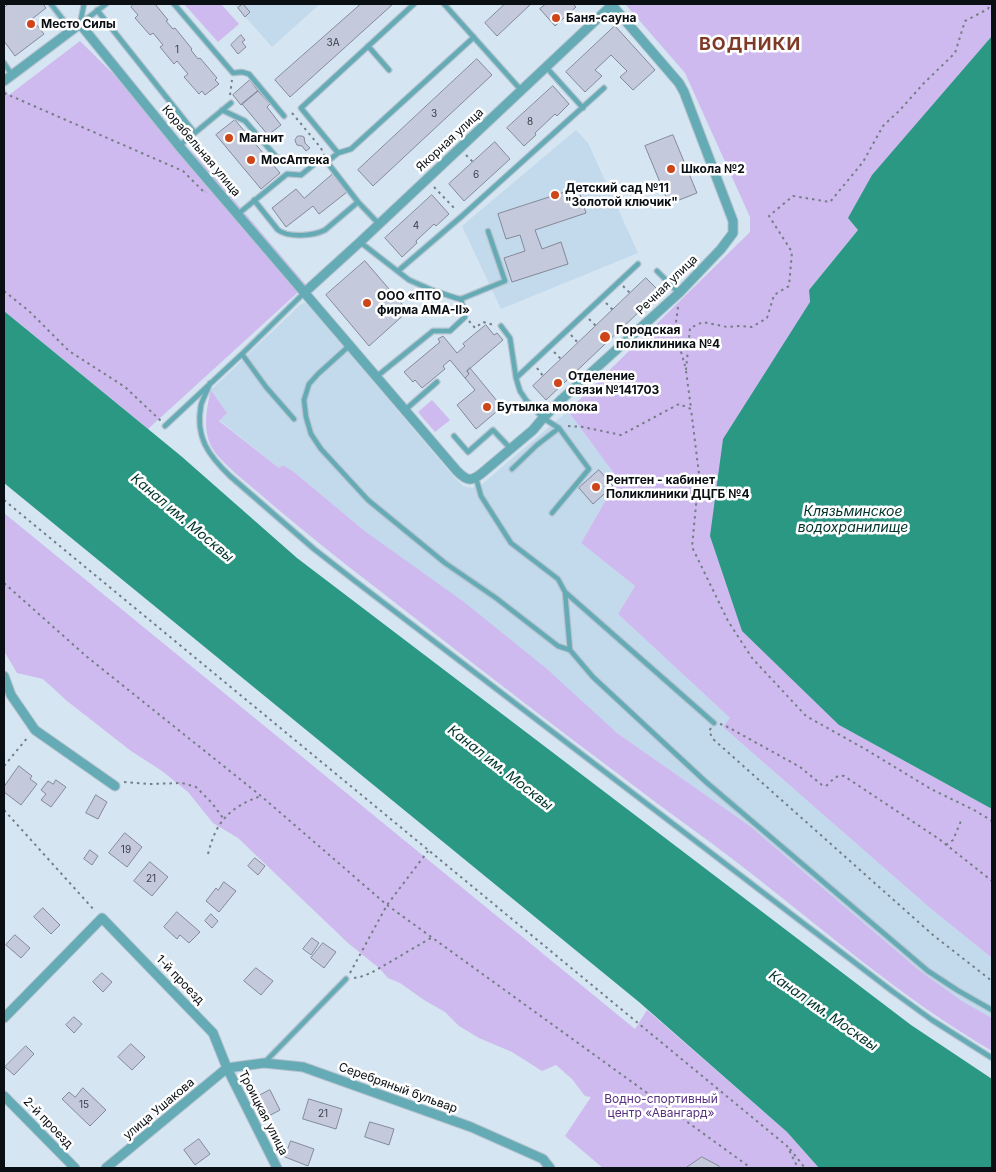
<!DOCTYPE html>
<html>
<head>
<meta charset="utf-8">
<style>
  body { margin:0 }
  #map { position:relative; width:996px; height:1172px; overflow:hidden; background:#d5e5f2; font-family:Inter,sans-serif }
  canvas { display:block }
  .frame { position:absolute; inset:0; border:5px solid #0a0f14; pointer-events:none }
</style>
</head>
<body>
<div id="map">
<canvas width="996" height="1172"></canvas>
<div class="frame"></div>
</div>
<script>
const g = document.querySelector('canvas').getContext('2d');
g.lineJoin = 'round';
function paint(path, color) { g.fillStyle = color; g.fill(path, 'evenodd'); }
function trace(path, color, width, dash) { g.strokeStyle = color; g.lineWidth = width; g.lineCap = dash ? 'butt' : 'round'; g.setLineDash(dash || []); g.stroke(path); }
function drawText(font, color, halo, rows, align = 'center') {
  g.font = font + ' Inter,sans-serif'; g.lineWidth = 5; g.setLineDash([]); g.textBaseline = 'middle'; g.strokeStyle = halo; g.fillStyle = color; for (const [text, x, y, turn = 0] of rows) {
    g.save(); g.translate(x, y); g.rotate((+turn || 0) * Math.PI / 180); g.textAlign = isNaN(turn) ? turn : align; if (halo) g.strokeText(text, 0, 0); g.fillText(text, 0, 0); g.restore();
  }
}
paint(new Path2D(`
  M234,4h86l-48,43z
  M576,130l12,13 50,110 -137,56 -39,-83z
  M305,303l4,3 145,171 9,9 9,2 9,-3 87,-74 50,68 -37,64 54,43 -17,28 112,104 -7,9 207,181 62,50v60l-30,-17 -43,-31 -169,-144 -133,-93 -251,-201 -72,-60 -11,-7 -4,3 -60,-48 8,-7 -16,-23 90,-86z`), '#c3daec');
paint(new Path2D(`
  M184,4h37l18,20 -21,18z
  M625,4h367v34l-134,192 -49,60 30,435 153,84v149l-62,-50 -207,-181 7,-9 -112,-104 17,-28 -54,-43 37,-64 -50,-68 182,-179v-15l-65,-144z
  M80,41l119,118 107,126 -158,144 -144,-118v-223l5,7z
  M211,390l16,23 -8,8 60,47 4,-3 11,7 72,60 98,70 83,67 70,64 133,93 169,144 43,31 30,17v33c-91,-53 -170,-123 -253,-187 -36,-28 -74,-54 -110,-82 -70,-52 -140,-106 -209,-160 -54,-42 -108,-83 -160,-128 -14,-12 -35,-28 -46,-43 -12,-18 -8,-41 -3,-61z
  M432,400l18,20 -15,12 -17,-20z
  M4,513l631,516 12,-19 140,122 32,36h-216l-38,-32 26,-39 -6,-1 -13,-17 -16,-14 -14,6 -30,-19 -33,-14 -20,-12 -14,-14 -21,-12 -24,-17 -12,-5 -9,-10 -31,-25 -110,-105 -25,-15 -25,-31 -26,-21 -31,-20 -23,-18 -41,-32 -24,-22 -26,-6 -13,-22z`), '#cfbaef');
paint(new Path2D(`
  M992,36v773l-153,-84 -97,-94 -32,-95 13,-97 87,-137 -1,-12 49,-60 -10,-12 24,-43z
  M4,311l177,145 116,102 614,467 81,54v89h-173l-32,-36 -148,-130 -635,-519z`), '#2b9884');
const building = new Path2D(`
  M9,4h34l3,4 -14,11 12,15 -29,22 -11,-15v-33z
  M134,4h21l13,16 -2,1 7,8 2,-1 17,21 -1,1 7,9 2,-1 17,20 -2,2 4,4 -14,11 -3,-4 -3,3 -15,-17 4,-3 -11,-13 -3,3 -14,-17 3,-2 -10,-12 -3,2 -15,-17 3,-3 -7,-8z
  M243,4l7,8 -5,5 -7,-9z
  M361,4h32l-103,93 -15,-17z
  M505,4h26l-34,32 -12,-13z
  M546,4h27l3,3 -21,19 -15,-17z
  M615,26l40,44 -22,20 -13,-13 7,-6 -16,-16 -16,15 7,6 -17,16 -19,-20z
  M241,35l4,5 -3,2 4,5 -8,7 -7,-9z
  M477,59l15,16 -119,111 -15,-16z
  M250,80l8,11 -17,14 -8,-10z
  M553,86l16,18 -12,12 -2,-2 -20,19 1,2 -12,11 -17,-18z
  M258,91l12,13 -3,3 14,18 -13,10 -26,-31z
  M235,120l45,53 -19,16 -45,-54z
  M673,135l24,58 -28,11 -24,-58z
  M298,136h4l2,1 1,6 5,5 -4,3 -4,-5 -5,-1 -1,-2 -1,-3z
  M495,142l15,17 -46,42 -15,-17z
  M333,174l14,18 -28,22 -6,-8 -27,21 -14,-19 24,-19 8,9z
  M578,188l8,25 -51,17 7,19 19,-7 7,22 -56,18 -8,-24 21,-7 -5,-16 -14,4 -8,-25z
  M432,195l17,19 -13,12 -2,-2 -1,1 -17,16 1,2 -15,14 -17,-19z
  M365,261l43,50 -39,35 -43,-51z
  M646,278l14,14 -114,108 -13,-14z
  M486,325l8,10 3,-2 6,7 -36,31 2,3 -4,4 -15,-18 -7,6 2,3 -23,19 -7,-8 -2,2 -9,-10 36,-30 -2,-3 5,-3 14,17 8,-7 -2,-2z
  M470,368l32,39 -26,22 -19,-24 18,-15 -10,-12 4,-4 -2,-3z
  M599,470l14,16 -20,18 -14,-16z
  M19,766l13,10 -2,3 7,5 -16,21 -17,-13v-5z
  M56,780l10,7 -15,20 -10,-7 5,-6 -5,-4 7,-9 5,3z
  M96,795l11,7 -9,17 -12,-6z
  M125,833l17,14 -15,20 -18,-14z
  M90,850l8,6 -6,9 -8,-6z
  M255,858l10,8 -7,9 -10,-9z
  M150,862l18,15 -16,19 -18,-15z
  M224,882l12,9 -17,21 -13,-11 10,-13 2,2z
  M43,908l17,17 -9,9 -17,-17z
  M177,912l23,20 -11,11 -9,-8 -3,4 -13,-12z
  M211,914l7,7 -6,7 -7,-7z
  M15,935l15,13 -9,10 -15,-13z
  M312,938l7,5 -8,12 -8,-6z
  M323,943l13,9 -12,16 -13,-10z
  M256,968l17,13 -12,14 -17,-14z
  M102,973l10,9 -9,10 -10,-10z
  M74,1017l8,7 -8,9 -8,-8z
  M131,1044l14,13 -13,13 -14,-13z
  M26,1046l8,8 -20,21 -9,-8z
  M83,1088l23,22 -16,16 -28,-27 7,-7 6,5z
  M270,1090l10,20 -17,9 -10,-20z
  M309,1099l33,10 -6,20 -33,-10z
  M370,1122l24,7 -5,16 -24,-8z
  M199,1139l11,15 -15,11 -11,-15z
  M291,1141l23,8 -6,17 -23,-9z
  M702,1157l17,9v2h-33z`);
paint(building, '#c4cadb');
trace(building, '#848999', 1);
const lane = new Path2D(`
  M51,4l20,26
  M174,4l59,69 9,-1 7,2 35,42
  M444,4l77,86
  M97,10l97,122
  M80,24l26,-20
  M80,24l4,-20
  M368,46l21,24
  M4,63l8,12
  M546,67l37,41
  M222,110l23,11 34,39
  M179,146l52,-43
  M338,153l13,-4 123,-112
  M327,162l31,40
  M254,200l24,30c11,8 35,6 47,0l33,-28 21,22
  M238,214l49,-40 14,1 17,-14 9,1 11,-9 -37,-45 113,-104
  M360,242l49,38 23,10 24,8 5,1 44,-18 -17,-50
  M398,271l64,-55 142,-128
  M657,271l22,22
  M501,326l9,12 6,40
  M349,346l-31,28 -9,10 -5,16 2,17 5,17 10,15 47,51 77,63 51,35 62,48 12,4 23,27 113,105 222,189 29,19 35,20
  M242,354l24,33 28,32
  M376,377l57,-46h17l15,-14 -4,-18
  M210,383c-2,7 -7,15 -9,22 -6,32 7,50 29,71l84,73 41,32 537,410 40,29 60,38
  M405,410l32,-28
  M165,426l77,-72 63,-62
  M454,436l14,16 25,-22 18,19
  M512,469l25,-24 22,-17
  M476,478l5,18 30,47 47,36 7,13 5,58
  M552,513l37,-44 -30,-41 -16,-10 -17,-18 -6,-9 -4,-13 122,-114
  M565,592l149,131
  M265,1062l81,-83`);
const street = new Path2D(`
  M4,81l76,-57 99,122 278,325c10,10 14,11 25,2l51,-43 10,-12 19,-19 117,-106 42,-44 12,-16v-12l-49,-129 -5,-9 -68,-79
  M305,292l55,-50 252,-237
  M4,676l7,19 24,35 80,56
  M4,1018l98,-100 111,115 14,35 50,100
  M227,1068l37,-5 39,4 168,60 72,32 7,9
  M4,1096l71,72
  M106,1168l121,-100`);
trace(lane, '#b5c3ce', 7);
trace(street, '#b5c3ce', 11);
trace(new Path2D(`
  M4,93l179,78 22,22 1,-1
  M230,95l2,-15
  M292,113l29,35 3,7
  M466,155l7,7
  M434,187l22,23
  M623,286l7,7
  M4,291l25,20 40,40 56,36 36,34
  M606,303l7,7
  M678,307l-3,23 10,36
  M589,319l7,7
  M469,321l6,7 8,-6 11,3
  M571,335l7,8
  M554,352l7,7
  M537,368l6,8
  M686,370l4,-42 13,-6 24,5 14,-1 11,1 15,-9 7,-23 15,-9 3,-34 -23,-36 24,-20 37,6 33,-40 20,-36 17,-16 24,-27 31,-30 10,-32 23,-12 2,-5
  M686,371l5,37
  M568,426l15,1 38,8 58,-31 12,5 8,65 -7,73 36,74 24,37 54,58 59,33 66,40 43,21 18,11
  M4,500l783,646 11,22
  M4,583l82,73 175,140 126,109 364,263
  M720,724l6,2 74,41 22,18 4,1c6,-5 10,-12 18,-10l95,63 53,42
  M711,728l-2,3 4,8 220,196 59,46
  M4,766l24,-29
  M124,782l25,2 33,-1 14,4 16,16 11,15
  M4,810l91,101
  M946,845l7,-5 8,-19
  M208,854c8,-33 22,-47 53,-58
  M350,973l37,-68 41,-54
  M354,978l6,-1 11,-4 60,-35
  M790,1149l15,19`), '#737e87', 2, [2.5, 4]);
trace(lane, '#65abb6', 4.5);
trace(street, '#65abb6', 9);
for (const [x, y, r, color] of [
  [556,18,5,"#cd4519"],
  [31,24,5,"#cd4519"],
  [229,138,5,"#cd4519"],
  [251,160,5,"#cd4519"],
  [671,169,5,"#cd4519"],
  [555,195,5,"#cd4519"],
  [367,303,5,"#cd4519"],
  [605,337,6,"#cd4519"],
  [558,383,5,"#cd4519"],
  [487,407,5,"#cd4519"],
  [596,487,5,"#cd4519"]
]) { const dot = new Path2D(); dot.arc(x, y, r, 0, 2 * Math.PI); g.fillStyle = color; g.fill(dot); trace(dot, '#fff', 2); }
drawText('10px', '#383e46', null, [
  ["3А",333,43],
  ["1",177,50],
  ["3",434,114],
  ["8",530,122],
  ["6",476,175],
  ["4",416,226],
  ["19",126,850],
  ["21",151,879],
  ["15",84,1105],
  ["21",323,1114]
]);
drawText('bold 12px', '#0a0f14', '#fff', [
  ["Баня-сауна",566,18],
  ["Место Силы",41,24],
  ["Магнит",239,138],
  ["МосАптека",261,160],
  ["Школа №2",681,169],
  ["Детский сад №11",565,188],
  ["\"Золотой ключик\"",565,202],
  ["ООО «ПТО",377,296],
  ["фирма АМА-II»",377,310],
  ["Городская",616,330],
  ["поликлиника №4",616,344],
  ["Отделение",568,376],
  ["связи №141703",568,390],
  ["Бутылка молока",497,407],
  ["Рентген - кабинет",606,480],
  ["Поликлиники ДЦГБ №4",606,494]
], 'left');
drawText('12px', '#0a0f14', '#fff', [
  ["Якорная улица",450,140,-43],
  ["Корабельная улица",201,151,50],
  ["Речная улица",667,285,-44],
  ["1-й проезд",180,980,46],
  ["Серебряный бульвар",398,1088,20],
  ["улица Ушакова",159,1109,-40],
  ["Троицкая улица",263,1113,63],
  ["2-й проезд",48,1123,46]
]);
drawText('12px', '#563080', '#fff', [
  ["Водно-спортивный",661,1099],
  ["центр «Авангард»",661,1113]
]);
drawText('italic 14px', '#01342b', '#fff', [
  ["Клязьминское",853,512],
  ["водохранилище",853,528],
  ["Канал им. Москвы",182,518,40],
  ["Канал им. Москвы",500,768,38],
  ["Канал им. Москвы",823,1011,35]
]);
g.letterSpacing = '1px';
drawText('bold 18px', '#7e3a27', '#fff', [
  ["ВОДНИКИ",750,45]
]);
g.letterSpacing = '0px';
</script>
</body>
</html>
